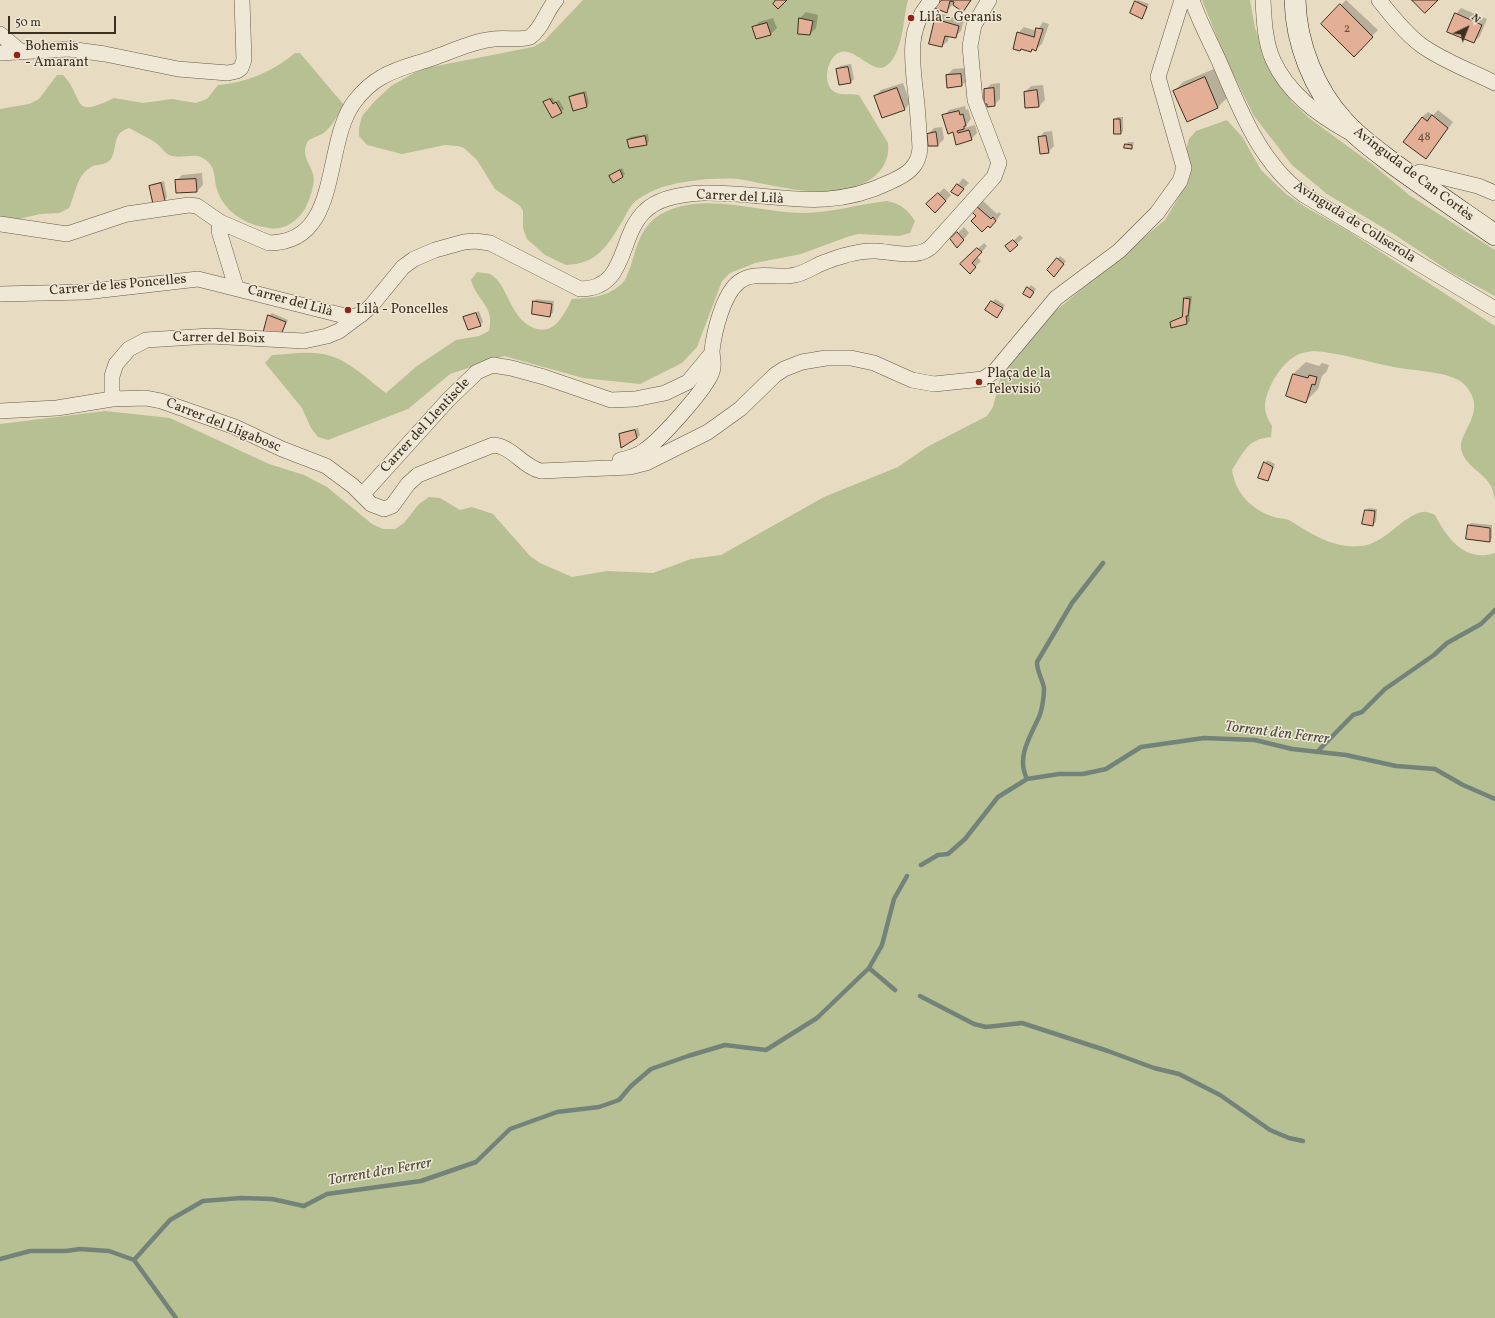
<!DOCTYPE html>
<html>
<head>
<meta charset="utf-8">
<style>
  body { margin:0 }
  #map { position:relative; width:1495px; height:1318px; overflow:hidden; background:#e7dbc1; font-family:Vollkorn,serif }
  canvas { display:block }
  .north { position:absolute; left:1447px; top:8px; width:40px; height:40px; -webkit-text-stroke:3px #efe8d7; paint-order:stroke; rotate:43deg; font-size:11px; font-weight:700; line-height:16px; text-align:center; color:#3d2f20 }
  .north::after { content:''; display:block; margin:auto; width:14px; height:18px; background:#3d2f20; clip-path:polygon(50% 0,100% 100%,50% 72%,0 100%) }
  .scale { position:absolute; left:8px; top:16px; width:108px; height:18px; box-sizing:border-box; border:2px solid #3d2f20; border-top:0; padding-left:5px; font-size:12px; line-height:14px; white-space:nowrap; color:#3d2f20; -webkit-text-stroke:3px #efe8d7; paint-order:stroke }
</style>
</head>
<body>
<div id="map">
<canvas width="1495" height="1318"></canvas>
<div class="north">N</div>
<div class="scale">50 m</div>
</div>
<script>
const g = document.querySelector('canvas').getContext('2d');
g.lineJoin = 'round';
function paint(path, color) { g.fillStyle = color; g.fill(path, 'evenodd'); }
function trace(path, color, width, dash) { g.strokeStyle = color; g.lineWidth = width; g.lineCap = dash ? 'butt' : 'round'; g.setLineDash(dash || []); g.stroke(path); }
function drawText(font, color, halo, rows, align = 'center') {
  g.font = font + ' Vollkorn,serif'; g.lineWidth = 3; g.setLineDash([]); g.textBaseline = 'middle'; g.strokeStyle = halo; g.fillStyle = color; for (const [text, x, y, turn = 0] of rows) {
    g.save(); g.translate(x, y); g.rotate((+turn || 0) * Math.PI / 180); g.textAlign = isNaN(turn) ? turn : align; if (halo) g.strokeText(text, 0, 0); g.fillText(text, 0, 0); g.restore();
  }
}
paint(new Path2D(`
  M583,0h325c-5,18 -5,55 -22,66 -13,9 -30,-18 -45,-14 -14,3 -20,33 -6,40 7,4 16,1 24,3l29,48c2,17 -7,31 -22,39 -43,20 -84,4 -128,-3 -10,-1 -20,0 -30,0 -25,3 -49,5 -71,21 -7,5 -10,13 -14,20 -15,25 -25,44 -57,45l-21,-10 -18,-16 -4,-11v-17l-3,-5 -25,-17 -18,-29 -13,-12 -6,-2 -13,-1 -43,9 -35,-9 -8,-9v-8l3,-12 13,-15 16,-15 30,-17 112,-22 11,-6z
  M1202,0h48l5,28 12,34 25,40 17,16 63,46 37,31 86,55v46l-43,-23 -55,-37 -70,-42 -35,-29 -38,-49 -27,-54z
  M295,53h5l44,52c-6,9 -11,20 -19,27 -6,5 -17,5 -19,13 -4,11 4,19 7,29 3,9 -4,27 -8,35 -8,12 -21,22 -36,19 -24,-3 -47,-17 -53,-42 -2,-9 -1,-19 -9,-25 -11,-10 -22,-2 -35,-5 -8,-2 -10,-9 -16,-13 -9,-6 -18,-10 -27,-15 -19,6 -10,21 -19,32 -4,5 -11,4 -17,6 -17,8 -17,28 -24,42l-10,5 -19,1 -25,6 -15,-3v-108l29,-5 10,-5 18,-24h6c23,24 6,45 51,23l29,5 29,-4 24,4 11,-4 11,-14c28,-2 56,-14 77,-32z
  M1227,120l16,18 18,32 25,24 21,14 41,23 147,95v175c-1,-5 -2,-11 -4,-15 -7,-13 -25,-20 -29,-34 -7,-19 29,-40 2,-68 -13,-13 -52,-13 -70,-17 -26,-5 -53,-14 -80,-16 -3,0 -8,1 -12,2 -15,5 -26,21 -32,34 -7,16 -7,25 2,39l-1,11c-24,2 -27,15 -39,33 3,23 20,40 42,47 5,2 10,1 15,3 23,14 44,29 73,26 24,-3 41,-31 61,-34 4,-1 9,2 12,3 12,23 30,48 60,38v765h-1495v-894l105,-13 65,7 99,46 35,11 23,12 45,37 11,5h12l9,-6 15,-19 10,-7 11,1 20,12 12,-3 21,7 37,42 10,7 32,14 35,-6 46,2 38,-14 30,-4 103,-58 74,-30 29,-20 60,-31 6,-9 8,-33 52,-61 112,-93 23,-39 -2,-31 3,-11 7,-8z
  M887,201c14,3 20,8 28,20l-5,12 -11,3 -41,-2 -11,3 -46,17 -46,9 -25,10 -8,8 -25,66 -15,16 -42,21 -57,-6 -79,-22 -54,18 -42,35 -80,31 -10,-3 -7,-9 -9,-20 -37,-45 7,-8c19,-1 41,-5 59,1 20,6 38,25 55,37l31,-27 39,-26 23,-4 10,-5c6,-26 -12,-29 -18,-51l6,-8c4,1 9,1 13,2 19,10 19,47 47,55 19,5 28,-17 35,-30 10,-1 21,-1 30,-4 8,-2 20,-9 24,-17 11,-24 10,-52 39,-66 43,-20 93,1 138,1 29,0 55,-9 84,-12z`), '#b6c092');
paint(new Path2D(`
  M944,0h28l-9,11 -10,-7 -7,8z
  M1138,0l11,4 -7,14 -6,-16z
  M1346,0l32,30 -24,25 -32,-31z
  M1461,8l26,11 -7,17 -6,6 -18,-28z
  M806,12l12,3 -2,13 -6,6 -11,-1 1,-15z
  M942,14l22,6 -3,11 -6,6 -6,-2 -1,6 -6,5 -6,-26z
  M773,18l4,10 -6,6 -15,4 -3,-10 6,-6z
  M1043,22l6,2 -7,20 -6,5h-3l-2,2 -17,-3 4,-15 6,-6 13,4z
  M851,64l3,15 -3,3 -11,2 -3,-15 3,-3z
  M966,68l2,12 -6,5 -15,-10 6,-6z
  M1214,69l13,29 -9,9 -31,13 -13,-29 9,-9z
  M903,83l7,20 -5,6 -22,8 -8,-21 6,-6z
  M1000,83v16l-6,6 -9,-15 6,-6z
  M1043,85l2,15 -6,6 -14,-14 6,-6z
  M586,91l3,12 -2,3 -17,-9 3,-3z
  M552,97l3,5 4,-2 5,9 -3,3 -17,-9z
  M965,106l1,4 2,-1 3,10 -7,9 11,-3 2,8 -6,6 -14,5 -3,-14 -10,-14 5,-6z
  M1438,110l15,12 -27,36 -4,-41 6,-5 5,3z
  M1117,117h6v14l-2,2 -6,-13z
  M942,127l2,12 -6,6 -10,-11 6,-6z
  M1052,131l2,15 -6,6 -9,-14 5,-6z
  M648,134l1,7 -2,3 -19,-4 2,-3z
  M1128,142h6l-2,6 -6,-3z
  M622,168l3,6 -2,2h-13z
  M202,173l1,12 -6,6 -21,-10 6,-6z
  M963,178l6,5 -6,6 -10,2z
  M164,181l3,16 -2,3 -15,-14 3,-2z
  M944,188l7,7 -16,17 -7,-8z
  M982,200l15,14 2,-2 2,2 -5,7 -19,-5 -1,-11z
  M964,227l5,6 -6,7 -11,-1z
  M1020,235l3,3 -13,12 3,-9z
  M984,243l3,3 -10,11 4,4 -11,11 -8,-8z
  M1060,256l6,5 -10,12 -8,-3z
  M1031,285l5,4 -4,5 -8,-1z
  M1187,296h5l-2,16 -1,2 1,7 -3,2 -16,-1 12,-6 1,-18z
  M536,299l18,2 -1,12 -3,2 -16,-13z
  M995,299l10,6 -6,9 -12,-4z
  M479,311l4,11 -3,3 -16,-8z
  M272,313l16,7 -7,14 -12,-18z
  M1306,362l13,4 3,-3 7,2 -2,6 -5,5 -4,13 -12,12 -13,-27z
  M638,428l2,7 -3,3 -17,-3 3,-3z
  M1267,460l8,4 -8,16 -7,-3z
  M1369,508l8,1 -1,13 -3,3 -7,-15z
  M1471,523l21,2v13l-2,3 -21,-16z`), '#0003');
trace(new Path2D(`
  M1317,752l36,-37 9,-3 23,-23 49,-34 13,-12 34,-19 14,-14
  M1027,779c-11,-22 3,-42 12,-62 3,-7 5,-20 5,-28 0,-7 -7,-16 -7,-27l35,-59 31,-40
  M921,865l17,-10 10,-1 17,-15 33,-42 29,-18 32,-5h24l23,-5 35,-22 63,-9 51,2 37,9 54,6 50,11 39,3 28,16 32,14
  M869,968l26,22
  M920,996l54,28 12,3 36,-4 86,28 46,17 25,6 41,21 50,35 19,8 14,3
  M0,1259l30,-8h36l14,-2 29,2 25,9 36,-40 33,-19 38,-3 31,1 32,7 23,-12 94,-13 55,-19 34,-33 47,-17 42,-5 20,-7 12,-14 20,-17 37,-13 37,-11 41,5 51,-32 52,-50 13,-23 12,-46 13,-23
  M134,1260l42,58`), '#73837a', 4.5);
const building = new Path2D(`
  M776,0h11l-9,9 -5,-5z
  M942,0h29l-8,12 -10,-7 1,-3 -4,-1 -3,12 -12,-5z
  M1412,0h26l-13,13z
  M1135,1l12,6 -5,12 -12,-6z
  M1340,4l33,33 -19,20 -33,-33z
  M1455,13l27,12 -8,18 -27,-11z
  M799,18l14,3 -3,14 -12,-1z
  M935,19l24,7 -3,12 -11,-2 -3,11 -13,-3z
  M767,23l4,12 -15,4 -4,-12z
  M1036,28l7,1 -7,22 -4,-2 -1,3 -10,-3 -1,2 -7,-2 4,-17 17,5z
  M848,67l3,16 -12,2 -3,-16z
  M961,74l1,12 -15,2 -1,-13z
  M1205,77l13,31 -31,14 -14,-31z
  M897,88l8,22 -23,8 -8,-22z
  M994,88l1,18 -8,1v-3h-3v-15z
  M1037,90l2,17 -14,1 -1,-16z
  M584,93l3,14 -14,4 -4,-14z
  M550,99l3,5 3,-2 6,11 -10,5 -9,-16z
  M959,111l1,4 3,-1 3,12h-2v3l-7,2 1,2 11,-3 3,10 -16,5 -3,-13 -5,2 -6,-19z
  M1432,115l16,13 -22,31 -23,-17 19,-25 5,4z
  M1114,119h6l1,15h-7z
  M936,132l2,14h-10l-1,-12z
  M645,136l2,9 -18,3 -2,-8z
  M1046,136l3,17 -9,1 -2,-17z
  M1125,144l7,1v4l-8,-1z
  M620,170l3,7 -10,6 -4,-7z
  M196,179l1,13 -21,1 -1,-13z
  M161,183l4,18 -12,3 -4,-18z
  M957,184l7,5 -6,7 -7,-4z
  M938,193l8,8 -11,12 -9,-9z
  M975,205l16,14 2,-2 3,4 -6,7 -2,-2 -6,6 -11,-11 5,-5 -4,-4z
  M957,232l7,8 -7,8 -7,-9z
  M1013,240l5,5 -8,7 -5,-6z
  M977,248l5,4 -10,11 4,4 -6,7 -10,-10z
  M1057,258l7,6 -10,13 -7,-7z
  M1027,287l7,5 -4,6 -7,-4z
  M1184,298l6,1 -2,17h-2l1,8 -16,4 -1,-6 12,-5z
  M533,301l19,3 -2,13 -18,-3z
  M991,301l12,7 -6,10 -12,-8z
  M476,313l5,13 -13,4 -5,-13z
  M268,315l18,7 -5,13 -18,-1z
  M1293,374l15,4 1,-3 8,2 -2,8 -3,-1 -6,19 -20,-7z
  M635,430l2,8 -16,10 -2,-14z
  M1264,462l9,5 -5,14 -10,-3z
  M1365,510l10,1 -2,15 -11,-2z
  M1468,525l22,3v14l-24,-3z`);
paint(building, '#e3b097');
trace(building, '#3d2f20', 1);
const street = new Path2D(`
  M1192,0c7,21 18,41 27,61 21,49 41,102 85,134l191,114
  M1263,0c1,20 2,42 10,60 15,33 44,54 74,71
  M1379,0c12,15 26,33 42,45 22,16 50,26 74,38
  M0,34l20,17
  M0,53l69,-4 36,5 73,15 50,4 9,-2 4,-3 3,-8 -2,-60
  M1415,179l5,-7 58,14 17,7
  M220,222l-1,9 17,56
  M0,224l67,10 60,-20 62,-9 8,1 23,16 49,21c74,0 53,-100 86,-142 7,-9 16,-18 27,-24 15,-9 34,-13 51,-19 20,-7 40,-17 61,-19 12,-2 25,2 36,-2 12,-8 16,-26 26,-37
  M0,294l85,-2 113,-13 151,38 12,-2 10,-9 32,-39 11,-8 21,-9 29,-8 11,-1 15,2 90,46c48,0 38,-53 65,-78 14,-14 38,-17 57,-18 70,-2 120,22 188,-11 16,-7 29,-15 30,-34 -1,-17 -2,-35 -4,-52 -4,-35 -10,-69 16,-96
  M112,399v-23l4,-12 13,-15 17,-9 64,-4 94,5 23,-5 12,-5 20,-15
  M0,411l57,-3 55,-9 34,-1 15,3 74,26 47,22 44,17 27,20 18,18 13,5 8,-3 16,-22 10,-9 75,-30c19,1 30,22 48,26l89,-4 16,-4 62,-31 32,-23 35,-34 9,-6 18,-7 24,-4h25l23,5 38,17 22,4 49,-5 12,-8 61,-73 63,-47 38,-38 23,-32 4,-13 -26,-91 24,-77
  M620,460c9,-2 18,-4 25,-10 15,-10 61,-61 67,-78 3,-7 0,-14 0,-21 2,-19 11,-57 27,-69 15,-12 38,-3 56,-7 9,-2 17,-7 25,-11 17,-7 37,-14 56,-13 18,1 44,9 57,-6l61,-68 5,-14 -24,-63 -5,-54 4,-21 15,-25
  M363,494l85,-94 29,-28 16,-7 18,3 33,9 67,23 24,-1 30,-6 23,-11 24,-29`);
const secondary = new Path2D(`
  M1295,0c1,43 19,90 49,122 14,16 34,30 51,43 33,24 67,47 100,70`);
trace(street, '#685a48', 16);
trace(secondary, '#3d2f20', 22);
trace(street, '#efe8d7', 15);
trace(secondary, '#efe8d7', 21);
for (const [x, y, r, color] of [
  [911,18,4,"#8f2418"],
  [17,55,4,"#8f2418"],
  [348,310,4,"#8f2418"],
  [979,382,4,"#8f2418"]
]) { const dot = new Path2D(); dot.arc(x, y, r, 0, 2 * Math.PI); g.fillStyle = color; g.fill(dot); trace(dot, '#efe8d7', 1.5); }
drawText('12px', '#664f3e', null, [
  ["2",1347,30],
  ["48",1424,138]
]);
drawText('14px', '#3d2f20', '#efe8d7', [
  ["Lilà - Geranis",919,18],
  ["Bohemis",25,47],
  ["- Amarant",25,63],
  ["Lilà - Poncelles",356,310],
  ["Plaça de la",987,374],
  ["Televisió",987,390]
], 'left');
drawText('14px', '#3d2f20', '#efe8d7', [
  ["Avinguda de Can Cortès",1413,175,37],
  ["Carrer del Lilà",740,198,3],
  ["Avinguda de Collserola",1354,223,32],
  ["Carrer de les Poncelles",118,286,-5],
  ["Carrer del Lilà",290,302,15],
  ["Carrer del Boix",219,339,1],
  ["Carrer del Lligabosc",223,426,22],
  ["Carrer del Llentiscle",426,426,-47]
]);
drawText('italic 15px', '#4f4b3e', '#efe8d7', [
  ["Torrent d'en Ferrer",1277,734,7],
  ["Torrent d'en Ferrer",380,1173,-10]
]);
</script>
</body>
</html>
